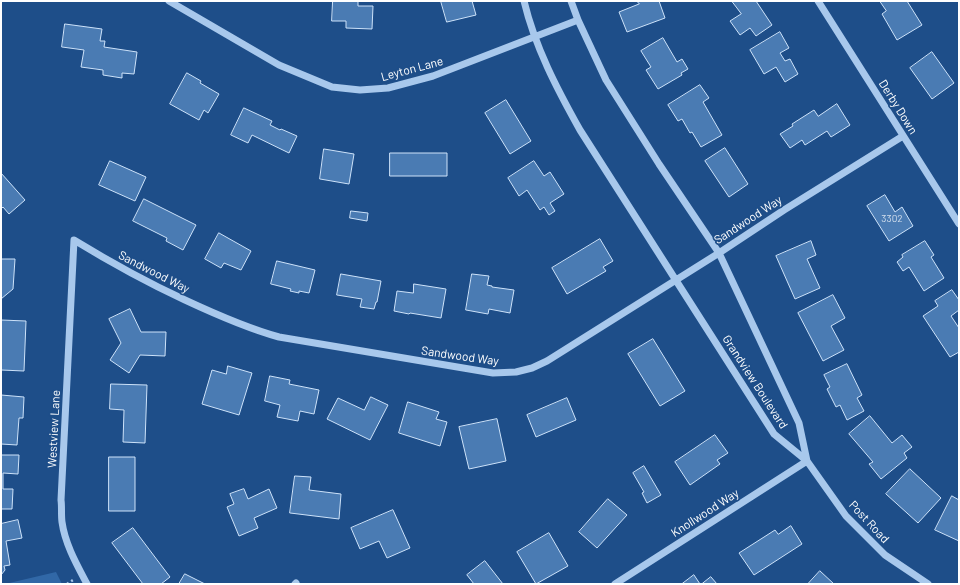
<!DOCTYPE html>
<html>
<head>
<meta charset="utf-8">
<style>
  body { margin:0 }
  #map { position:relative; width:960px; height:585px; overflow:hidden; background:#1e4e89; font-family:Barlow,sans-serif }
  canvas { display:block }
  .frame { position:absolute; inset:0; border:2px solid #fff; pointer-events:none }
</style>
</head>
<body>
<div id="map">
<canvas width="960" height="585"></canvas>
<div class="frame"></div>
</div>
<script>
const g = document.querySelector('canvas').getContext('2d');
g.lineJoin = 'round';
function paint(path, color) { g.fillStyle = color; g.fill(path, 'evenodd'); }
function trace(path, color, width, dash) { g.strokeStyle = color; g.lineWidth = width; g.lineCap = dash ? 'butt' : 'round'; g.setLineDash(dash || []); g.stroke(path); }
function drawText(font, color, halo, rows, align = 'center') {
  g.font = font + ' Barlow,sans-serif'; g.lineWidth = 3.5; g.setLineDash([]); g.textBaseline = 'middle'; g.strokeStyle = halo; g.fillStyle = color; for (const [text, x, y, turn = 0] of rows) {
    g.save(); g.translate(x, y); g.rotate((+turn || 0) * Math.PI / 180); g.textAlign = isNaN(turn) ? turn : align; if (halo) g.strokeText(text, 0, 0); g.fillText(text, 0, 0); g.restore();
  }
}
paint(new Path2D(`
  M56,572l6,12h-57z`), '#3168a7');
const building = new Path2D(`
  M333,1h25v5h15l-1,23 -26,-1v-7h-14z
  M441,1h31l4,14 -29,7z
  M637,1h22l6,17 -38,14 -8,-20 20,-8z
  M732,1h24l16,24 -16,11 -6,-8 -10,7 -10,-14 11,-7z
  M880,1h27l15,24 -25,15 -15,-26 4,-3z
  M65,24l37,5 -2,12h5l-1,6 33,5 -3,22 -12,-1v5l-19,-3v-5l-22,-3 3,-17 -22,-3z
  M780,32l9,16 -9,5 5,8 5,-2 8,15 -13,8 -9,-15 -12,7 -14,-24z
  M663,38l14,24 5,-3 6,10 -7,4 1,2 -24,14 -12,-19 5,-3 -10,-16z
  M932,52l22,31 -22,16 -22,-31z
  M187,73l14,8 -1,2 19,11 -11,19 -4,-3 -5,10 -29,-16z
  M700,85l9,13 -6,4 19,33 -21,12 -9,-15 -2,1 -8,-14 -4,2 -10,-16z
  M506,100l25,41 -21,13 -25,-41z
  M837,104l13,21 -19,12 -4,-6 -22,14 -3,-5 -12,8 -10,-14 13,-8 -1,-2 22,-14 4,6z
  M244,108l28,13 -2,4 10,5 1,-1 16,7 -8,17 -37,-18 -4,8 -17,-8z
  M725,148l23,36 -19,13 -24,-36z
  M324,149l30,5 -5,30 -29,-5z
  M390,153h57v23h-57z
  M110,161l36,16 -11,24 -36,-16z
  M534,161l10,15 6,-4 14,22 -14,9 5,8 -6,4 -5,-8 -4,3 -13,-20 -8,6 -11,-18z
  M1,173l24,27 -16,14 -6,-7 -2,2z
  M885,195l10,17 7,-5 11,19 -24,15 -22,-35z
  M144,199l52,26 -13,25 -17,-9 1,-3 -34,-17z
  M351,211l17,2 -1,8 -17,-3z
  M219,233l32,18 -10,19 -17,-7 -3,5 -16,-9z
  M600,239l13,22 -10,6 3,4 -39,23 -15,-26z
  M811,241l5,14 -9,4 13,29 -25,11 -19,-43z
  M925,241l9,14 -3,2 13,21 -20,13 -15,-24 -6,4 -6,-9 6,-5 -1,-2z
  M1,259h14l-2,30 -12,10z
  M277,261l38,9 -6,23 -10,-2v2l-9,-2 1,-2 -20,-5z
  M341,274l40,7 -4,21h-1l-2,7 -14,-2 2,-8 -25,-4z
  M472,274l17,2 -2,9 5,1v1l22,3 -4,23 -21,-4 -1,5 -22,-4z
  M414,284l32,5 -5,29 -31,-5 -1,1 -15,-3 3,-20 16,2z
  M952,290l7,10v10l-8,6 8,12v24l-9,5 -27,-41 15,-10 -3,-5z
  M833,295l12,23 -14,8 13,24 -21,11 -25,-48z
  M130,309l11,23h25l-1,24 -25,-1 -11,18 -19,-13 11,-17 -12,-24z
  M1,320l25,1 -2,50 -23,-1z
  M653,339l32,52 -25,15 -32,-52z
  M847,364l15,31 -5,3 7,13 -17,9 -7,-15 -4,2 -9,-18 3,-2 -6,-12z
  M228,366l24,7 -13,42 -37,-11 10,-34 14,4z
  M270,376l20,4 -1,4 30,6 -5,24 -14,-3 -2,10 -21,-4 3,-12 -15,-4z
  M111,384l36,1 -2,58 -22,-1 1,-32 -14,-1z
  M1,395l23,2 -1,21h-4l-2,27 -16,-1z
  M371,397l17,8 -18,35 -43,-21 11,-21 26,12z
  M567,398l9,22 -40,17 -9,-22z
  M408,402l31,10 -3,7 11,3 -7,24 -41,-13z
  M870,416l22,27 10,-8 10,12 -8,6 3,5 -26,21 -12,-15 4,-2 -24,-28z
  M497,419l9,42 -37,8 -10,-42z
  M715,435l13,18 -11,7 3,4 -30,21 -15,-23z
  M1,455h18l-1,19 -15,-1v16h10l-1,20h-11z
  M109,457h26v54h-26z
  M644,466l17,29 -14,8 -5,-10 2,-1 -11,-19z
  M910,469l31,29 -23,25 -32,-29z
  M295,476l16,1 -2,13 32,4 -2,25 -49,-6z
  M244,489l4,10 21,-10 8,19 -23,10 4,10 -19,8 -12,-29 7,-3 -4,-10z
  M952,496l7,4v41l-24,-11z
  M608,499l19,16 -30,33 -18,-16z
  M393,510l17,38 -23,10 -8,-17 -19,8 -9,-21z
  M18,520l4,18 -16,3 4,24 -6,1 1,4 -4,5v-51z
  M791,526l11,18 -48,31 -15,-22 36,-23 3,4z
  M133,528l37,49 -9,7h-18l-31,-41z
  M549,533l19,33 -32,18 -19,-32z
  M485,561l18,23h-29l-7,-9z
  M820,571l14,13h-26z
  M185,574l20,10h-26z
  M694,575l6,9h-18z
  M711,577l6,7h-15z`);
paint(building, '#4a7bb3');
trace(building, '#cde2f9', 1);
trace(new Path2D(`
  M67,584l6,-4`), '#a8c8ec', 2.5, [2, 3]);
trace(new Path2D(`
  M169,1l110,64 53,22 28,3 28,-2 45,-12 145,-56
  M524,1c11,46 33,88 56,129l194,304 33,27 39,55 39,39 43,29
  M571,1l7,19 28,60 53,84 60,89 80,170 8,38
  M818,1l141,223
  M87,584c-10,-19 -22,-40 -25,-62 -1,-7 0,-15 -1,-22l13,-260c36,22 72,42 111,60 30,14 61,28 94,37l214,36 23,-1 16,-4 15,-7 172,-108 65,-43 119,-74
  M295,584l1,-1
  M615,584l192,-123`), '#a8c8ec', 7);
drawText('10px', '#d2deec', null, [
  ["3302",892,219]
]);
drawText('12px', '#fff', '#1e4e89', [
  ["Leyton Lane",412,69,-15],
  ["Derby Down",898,107,58],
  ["Sandwood Way",748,220,-33],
  ["Sandwood Way",154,272,27],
  ["Sandwood Way",460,356,8],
  ["Grandview Boulevard",755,382,57],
  ["Westview Lane",54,429,-87],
  ["Knollwood Way",705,513,-33],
  ["Post Road",869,522,47]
]);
</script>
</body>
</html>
